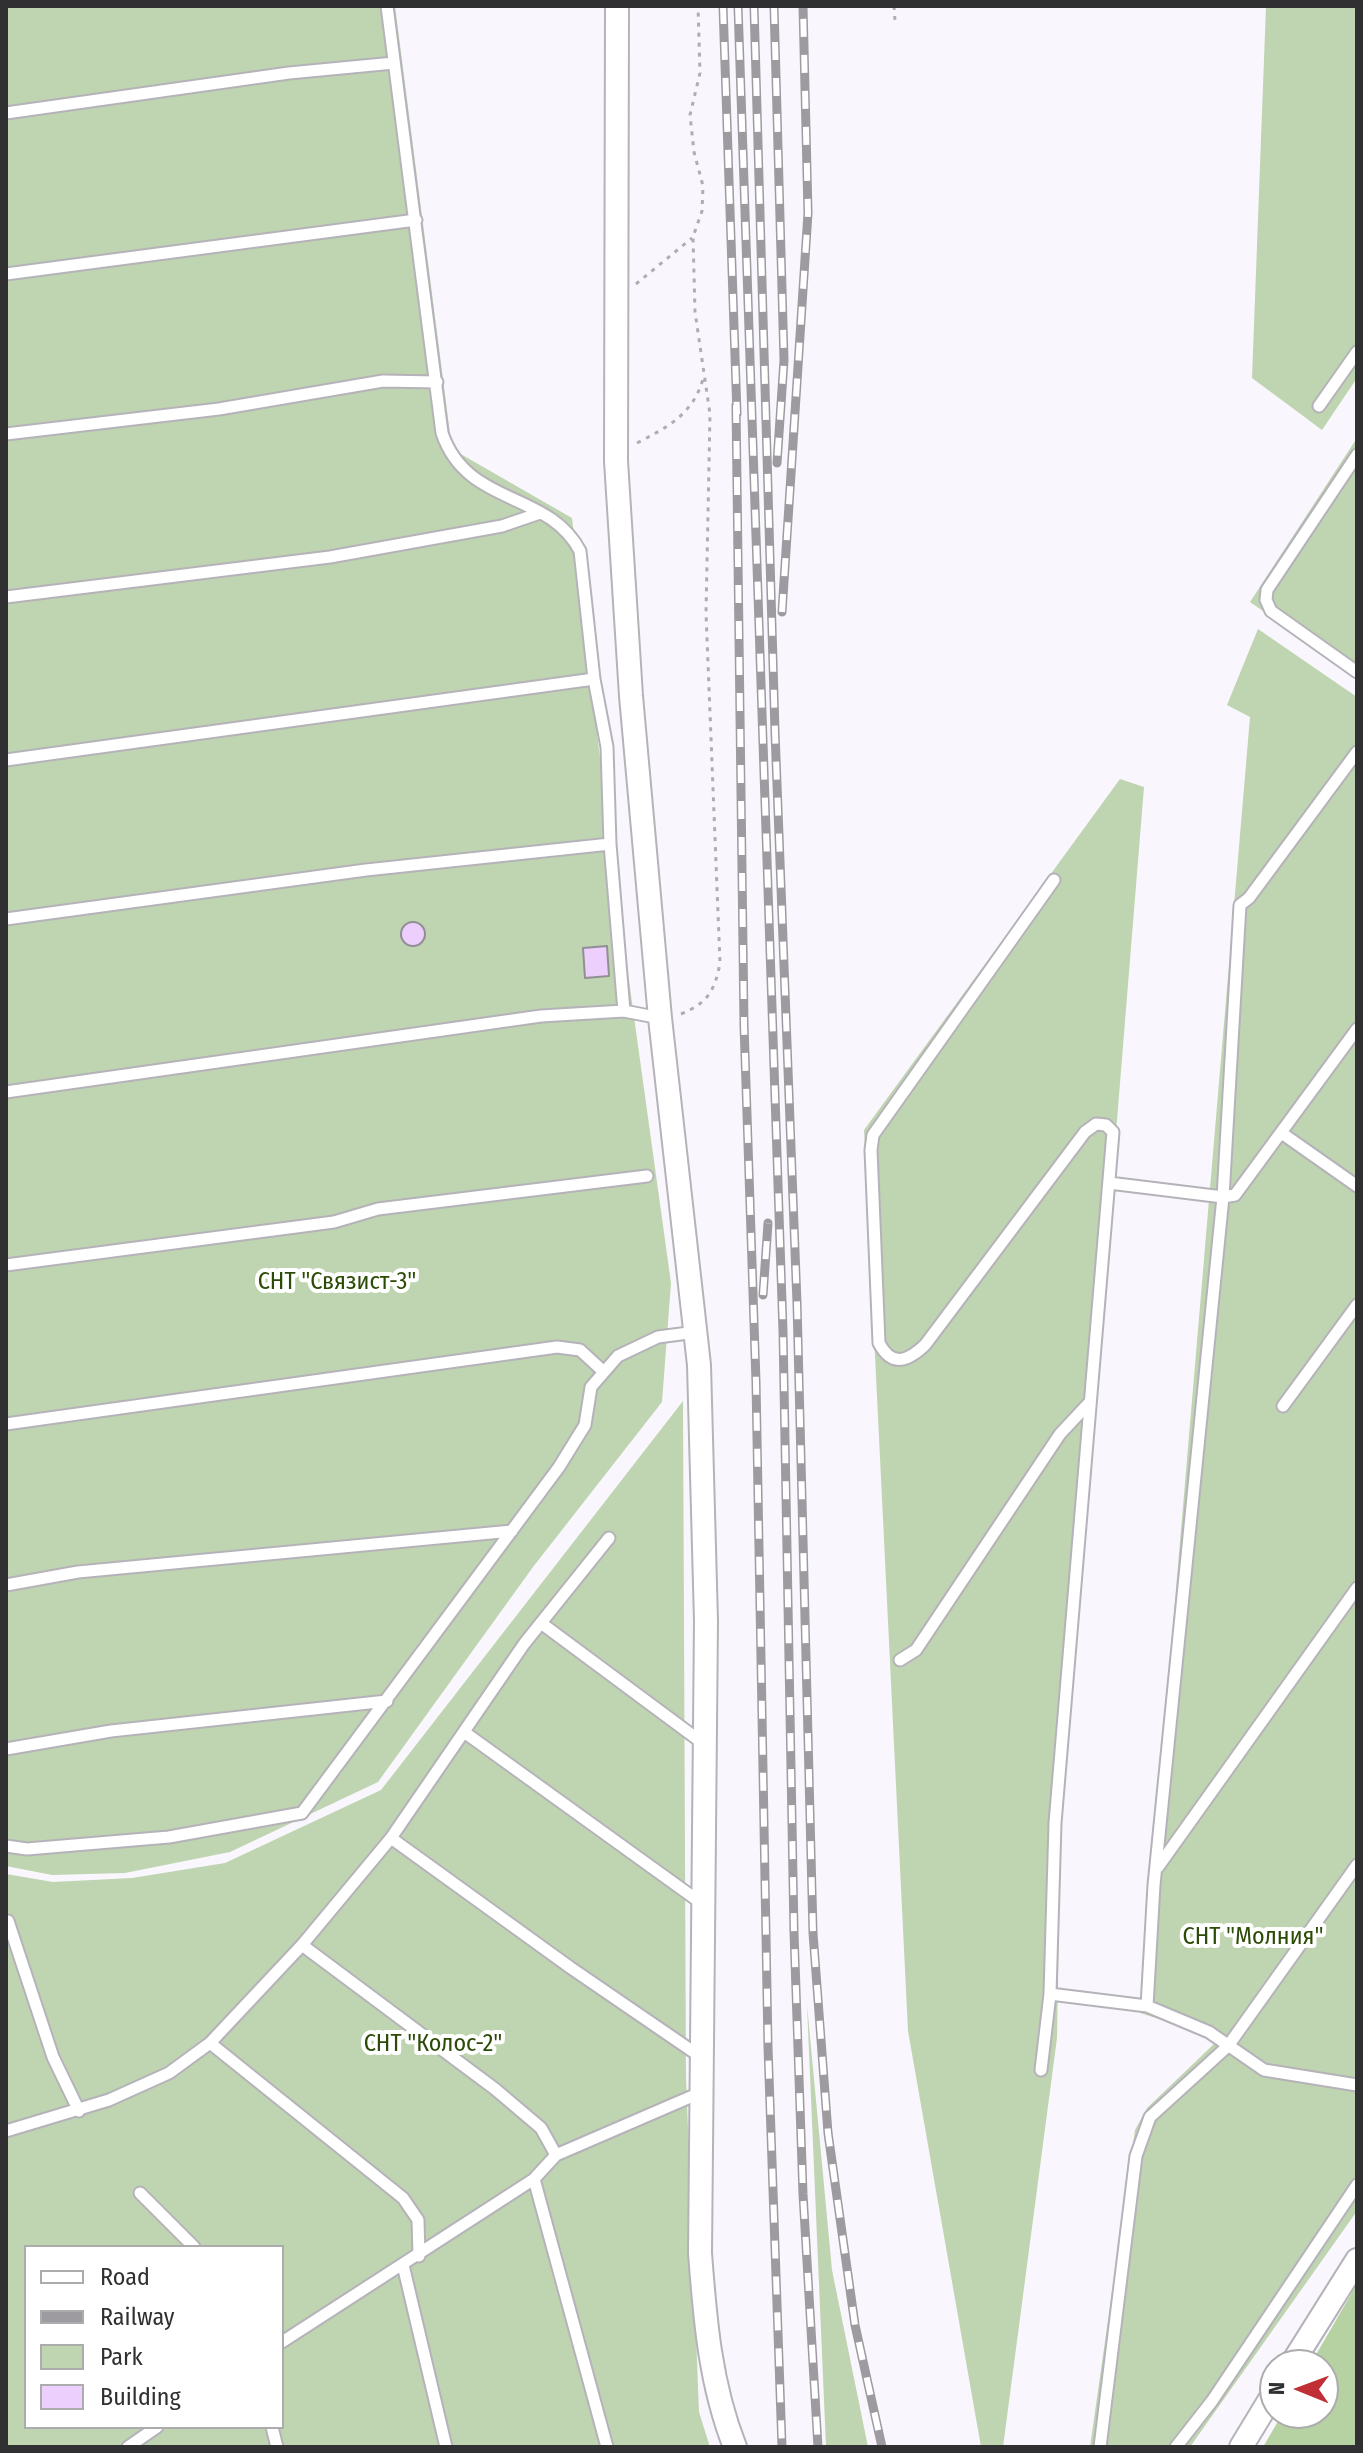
<!DOCTYPE html>
<html>
<head>
<meta charset="utf-8">
<style>
  body { margin:0 }
  #map { position:relative; width:1363px; height:2453px; overflow:hidden; background:#f9f7fd; font-family:"Fira Sans Condensed",sans-serif }
  canvas { display:block }
  .frame { position:absolute; inset:0; border:8px solid #302f32; pointer-events:none }
  .legend { position:absolute; left:24px; top:2245px; width:260px; height:184px; box-sizing:border-box; background:#fff; border:2px solid #acacad; margin:0; padding:10px 14px; list-style:none; font-size:24px; color:#302f32 }
  .legend li { display:flex; align-items:center; gap:16px; height:40px }
  .legend b { width:40px; border:2px solid #acacad }
  .north { position:absolute; left:1259px; top:2349px; width:80px; height:80px; box-sizing:border-box; background:#fff; border:2px solid #acacad; border-radius:50%; rotate:271deg; font-size:22px; font-weight:700; line-height:32px; text-align:center; color:#302f32 }
  .north::after { content:''; display:block; margin:auto; width:28px; height:36px; background:#bf2f35; clip-path:polygon(50% 0,100% 100%,50% 72%,0 100%) }
</style>
</head>
<body>
<div id="map">
<canvas width="1363" height="2453"></canvas>
<div class="frame"></div>
<ul class="legend">
<li><b style="height:10px;background:#fff"></b>Road</li>
<li><b style="height:10px;background:#9d9ba0"></b>Railway</li>
<li><b style="height:22px;background:#bfd4b0"></b>Park</li>
<li><b style="height:22px;background:#eccffd"></b>Building</li>
</ul>
<div class="north">N</div>
</div>
<script>
const g = document.querySelector('canvas').getContext('2d');
g.lineJoin = 'round';
function paint(path, color) { g.fillStyle = color; g.fill(path, 'evenodd'); }
function trace(path, color, width, dash) { g.strokeStyle = color; g.lineWidth = width; g.lineCap = dash ? 'butt' : 'round'; g.setLineDash(dash || []); g.stroke(path); }
function drawText(font, color, halo, rows, align = 'center') {
  g.font = font + ' "Fira Sans Condensed",sans-serif'; g.lineWidth = 8; g.setLineDash([]); g.textBaseline = 'middle'; g.strokeStyle = halo; g.fillStyle = color; for (const [text, x, y, turn = 0] of rows) {
    g.save(); g.translate(x, y); g.rotate((+turn || 0) * Math.PI / 180); g.textAlign = isNaN(turn) ? turn : align; if (halo) g.strokeText(text, 0, 0); g.fillText(text, 0, 0); g.restore();
  }
}
paint(new Path2D(`
  M6,6h389l57,443 120,69 38,326 61,439 -9,119 -129,165 -155,215 -148,70 -105,21 -73,2 -46,-9z
  M1266,6h91v372l-35,52 -70,-52z
  M1357,438v238l-107,-74z
  M1258,629l99,68v1514l-167,236h-100l45,-317 12,-22 68,-65 -24,-14 -51,-16 110,-1296 -23,-12z
  M1120,779l24,8 -83,1024 -4,227 -54,409h-22l-73,-416 -44,-901z
  M683,1401l3,676 13,335 11,35h-704v-573l47,8 79,-4 93,-15 156,-73zM26,2247h256v180h-256z
  M807,2005l25,265 36,177h-42z`), '#bfd4b0');
paint(new Path2D(`
  M1357,2284v163h-94l20,-34h40v-48h-13z`), '#b6d1a2');
const building = new Path2D(`
  M401 934a12 12 0 1 1 24 0a12 12 0 1 1-24 0Z
  M607,946l2,30 -24,2 -2,-30z`);
paint(building, '#eccffd');
trace(building, '#918e94', 2);
const lane = new Path2D(`
  M387,6l55,427c25,74 106,57 138,118l14,128 13,68 3,97 14,167
  M6,113l283,-40 105,-10
  M6,274l410,-54
  M1319,406l38,-54
  M6,434l213,-25 164,-28 54,1
  M1357,455l-90,135 -1,10 5,11 86,61
  M6,597l324,-40 172,-31 38,-13
  M6,760l588,-81
  M6,919l360,-49 244,-26
  M6,1092l535,-76 83,-5 36,7
  M1283,1134l74,52
  M1109,1183l114,14 12,-2 122,-166
  M6,1265l328,-43 44,-13 269,-33
  M1283,1406l74,-101
  M6,1424l551,-77 23,3 24,22
  M6,1585l72,-13 434,-41
  M541,1623l163,121
  M900,1660l16,-10 144,-216 29,-31
  M464,1732l240,173
  M6,1749l105,-18 276,-30
  M391,1838l180,130 130,89
  M6,1846l21,3 142,-12 133,-24 257,-346 26,-42 6,-38 27,-31 40,-19 38,-5
  M1158,1867l199,-279
  M8,1921l45,136 26,54
  M302,1945l193,144 46,39 15,27
  M1050,1994l97,12 62,26 55,38 93,15
  M1147,2006l7,-121 69,-688 17,-292 9,-7 108,-146
  M210,2043l193,155 15,22 1,36
  M1041,2070l9,-76 5,-171 58,-691 -7,-7 -10,-1 -11,8 -160,213c-17,16 -33,23 -46,-2l-8,-193 2,-15 10,-14 171,-241
  M6,2131l103,-31 60,-27 41,-30 92,-98 89,-107 133,-194 85,-106
  M534,2179l73,268
  M140,2193l54,54
  M403,2265l43,182
  M282,2342l252,-163 22,-24 146,-63
  M272,2427l5,20
  M128,2447l29,-20
  M1100,2447l36,-291 14,-39 78,-71 129,-181
  M1176,2447l36,-46 145,-216`);
const street = new Path2D(`
  M617,6l-1,455 15,235 29,322 39,347 7,256 -6,632c5,66 10,131 35,194
  M1291,2365l66,-105
  M1241,2447l34,-56`);
trace(lane, '#b5b3b9', 15);
trace(street, '#b5b3b9', 26);
trace(new Path2D(`
  M894,6l1,15
  M636,284l56,-46
  M637,443c31,-16 56,-29 66,-64
  M681,1014c27,-11 34,-24 39,-51l-14,-350 4,-199 -15,-102 -2,-75 9,-26 1,-25 -9,-34 -4,-37 10,-42 -2,-67`), '#afadb2', 3, [4, 6]);
trace(lane, '#fff', 11);
trace(street, '#fff', 22);
const rail = new Path2D(`
  M723,6l14,408
  M738,6l45,1325 11,601 9,262 15,253
  M754,6l21,726 22,571 16,630 15,200 27,192 27,122
  M774,6l10,354 -7,103
  M736,405l8,620 12,357 12,665 14,400
  M782,612l26,-399 -5,-207
  M763,1295l5,-72`);
trace(rail, '#9d9ba0', 9);
trace(rail, '#fff', 6, [18]);
drawText('24px', '#2c4b06', '#fff', [
  ["СНТ \"Связист-3\"",337,1282],
  ["СНТ \"Молния\"",1253,1937],
  ["СНТ \"Колос-2\"",433,2044]
]);
</script>
</body>
</html>
